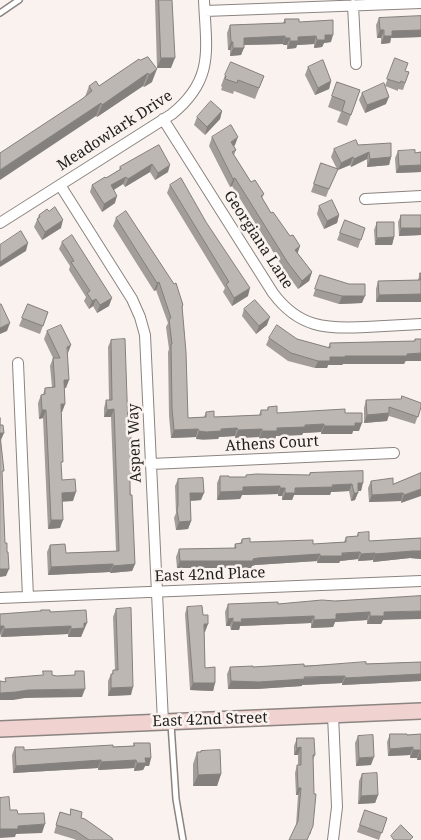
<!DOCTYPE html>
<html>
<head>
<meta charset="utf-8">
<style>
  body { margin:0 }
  canvas { display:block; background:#f9f2ee }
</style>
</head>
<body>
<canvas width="421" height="840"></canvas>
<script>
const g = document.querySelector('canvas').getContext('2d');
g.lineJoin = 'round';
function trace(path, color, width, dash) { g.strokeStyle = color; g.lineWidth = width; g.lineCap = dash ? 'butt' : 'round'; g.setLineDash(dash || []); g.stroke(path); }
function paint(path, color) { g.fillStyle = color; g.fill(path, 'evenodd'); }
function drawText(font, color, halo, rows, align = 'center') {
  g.font = font + ' "Noto Serif",serif'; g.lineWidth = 5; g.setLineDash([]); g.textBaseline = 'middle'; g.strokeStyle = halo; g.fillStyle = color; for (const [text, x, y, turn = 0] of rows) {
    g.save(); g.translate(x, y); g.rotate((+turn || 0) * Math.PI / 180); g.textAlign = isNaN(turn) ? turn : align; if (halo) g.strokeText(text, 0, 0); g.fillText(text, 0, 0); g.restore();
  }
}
const lane = new Path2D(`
  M0,13l19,-13
  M171,724l5,75 7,41`);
const street = new Path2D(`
  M353,5l3,59
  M205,11l216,-8
  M163,119l110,174c26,35 53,36 93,34 18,-1 37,-2 55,-3
  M60,185l72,114 8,18 5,18 18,387
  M365,199l56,-3
  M0,223l172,-109c43,-35 34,-65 32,-114
  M18,363l10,234
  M151,464l243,-11
  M0,598l421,-17
  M333,840l4,-33 -4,-92`);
const secondary = new Path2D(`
  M0,729l421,-18`);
trace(lane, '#8b8480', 8);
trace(street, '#8b8480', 12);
trace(secondary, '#8b8480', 18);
trace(lane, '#fff', 5);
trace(street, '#fff', 10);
trace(secondary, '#f0d3d0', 15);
paint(new Path2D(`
  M155,0h17l-1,68h-14z
  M421,16v21l-30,1 -1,5 -9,1v-6h-4l-1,-13 3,-7z
  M285,19l14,3 32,20 -7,1 -2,4 -8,1v-4l-17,1 -1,3 -9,1v-4h-4v-1l-39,1 -3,10 -11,1v-6h-2l-1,-17 3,-8 53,-2z
  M148,57l4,25 -8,5 -1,-1 -46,31 -15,-18 3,-2 4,-11h10l41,-26z
  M395,58l10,13 4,1 -6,18 -5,-1v2l-13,-5 1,18 -21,9 -6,-13 3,-7 23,-7z
  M308,67l23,14 -2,8 -14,6 -10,-20z
  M225,75l39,1 -9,23 -21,-8 -1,3 -12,-4 1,-3 -1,-1z
  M337,82l23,8 -13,36 -10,-4 4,-10 -13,-5z
  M222,111l-2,8 -15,16 -11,-10 3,-8z
  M212,137l23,8 -1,1 2,4 -2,5 17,27 13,12 -2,4 9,15 19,23 10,10 -3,7 15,19 -3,9 -11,8 -13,-18 -53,-85 -2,1 -21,-41z
  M159,145l9,27 -13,8 -5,-8 -25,15 -2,-3 -9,6 1,13 -13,9 -12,-20 2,-7 14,-7 13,-8 1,-3z
  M358,145l33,12 -2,8 -22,2v-8l-16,8 -1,-2 -12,5 -1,-1 -11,28 -15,-5 10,-29 16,6 -6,-12 3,-8z
  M398,151l17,2 6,-1v20l-25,1 -1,-15z
  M170,185l78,111 -16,10 -9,-14 2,-4 -58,-95z
  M319,206l20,9 -2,8 -13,6 -7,-15z
  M39,215l22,13 -19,12 -8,-13z
  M401,215l20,20 -22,1 -1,-14z
  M116,218l67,87 -1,4 6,109 16,-1 2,-5 8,5 45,-2 2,-5h6l1,-3 9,6h68l14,18h-6l-1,3h-31v-2l-18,1 -1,2 -26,1 -1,3h-16v-2l-24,1v-2l-16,1 -1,2 -15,1 -7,-1v-2l-25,1 -2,-22 -1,-64 1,-3 -3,-22 2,-4 -12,-33 -2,1 -41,-65z
  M345,220l20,8 -7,20 -21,-8z
  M377,222l17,15 -2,8h-17l-1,-15z
  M62,242l47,64 -12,7 -4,-7 -4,3 -5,-8 2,-4 -17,-27 1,-4 -11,-17z
  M420,273h1v29h-45v-13l2,-8 40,-1z
  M320,275l42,28 -23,1 -26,-8z
  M28,304l20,8 -8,22 -21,-8z
  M244,309l23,16 -11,9 -14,-18z
  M47,331l21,22 -2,35h-2l1,16 -3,8h-1v56l1,12 11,21h-11l-2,27 -12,1 -5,-111 -4,1 -1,-16 3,-8h2l2,-7 7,-1 -2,-21 3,-8 -9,-19z
  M269,338l28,1 31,9 2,-5 84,-2 1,-2h6l-17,25h-61l-1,1h-14l-1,3h-12l-27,-7 -22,-16z
  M111,340l20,100 -2,4 3,33 -2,5 5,82 -3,7 -22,2v-1l-62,3 -1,-23 3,-7 16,8 50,-2 -5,-134h-7v-9l2,-8h3l-1,-53z
  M366,400l55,7 -6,17 -26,-8 -2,5 -23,2v-15z
  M363,471l-2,20h-3l-3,9 -4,1 -2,-10 -18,1 -1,3h-36l-2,5h-10v-4h-4v-2l-36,1 -2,4 -23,1v-17l3,-7 9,1h17v-2h63l1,-2z
  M421,473l-20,30v-2l-32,1 -1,-14 3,-7 22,3z
  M178,479l23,21 -11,1 1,20 -3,8 -12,1 -2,-12 2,-5 -1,-27z
  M358,533l11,8 52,-3v21l-11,-1 -37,4v-2l-15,1v-2l-18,2 -1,2h-22v-2l-62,4 -3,1 -1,2h-74l-1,-11 3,-8 55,-1 1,-4h5l2,-5 8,3 63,2 31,-2 2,-5 11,-1z
  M421,596l-38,24 -2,4h-14v-4l-32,2 -2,5 -22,1v-5l-71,3 -1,4h-8l-1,-4h-4l-1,-14 3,-8h50z
  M187,607l16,8 2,17h-1l1,36 10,15 -2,8 -23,-1 -5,-76z
  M116,609l15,86 -23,1v-15l3,-7h1l1,-4h2l-2,-53z
  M41,610l9,2 34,19h-1l-2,6h-13v-3l-67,3 -1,-3v-20l41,-2z
  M421,662v19l-79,4v-2l-40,2v1l-46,3h-28l-1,-15 3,-7h23z
  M390,734l17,1 14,-1v26h-4v-2h-7v-3l-22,1 -1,-14z
  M358,736l13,29 -15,1 -1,-23z
  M297,738l18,17 -2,5 -2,74 -15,-8 2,-31h-2l-1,-22 2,-8h1v-10h-4v-9z
  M134,743l17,15 -2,8h-4l-2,4 -9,1v-3l-36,2v-2l-85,5 -1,-18 3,-8 9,3 109,-4z
  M201,751l20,23 -4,12h-24v-22l4,-12h3z
  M362,774l16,21 -3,8 -17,1 1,-23z
  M365,810l22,8 -8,22 -22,-8z
  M60,812l21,6 32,22h-37l-2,-1 -20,-6z`), '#a39d9a');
paint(new Path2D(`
  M380,30h4l-3,8h-4z
  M421,30v7l-30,1 -1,5 -9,1 3,-8 8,-5z
  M325,35h8l-2,7 -7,1 -2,4 -8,1 3,-8z
  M285,36l-2,8 -41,1 2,-7z
  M316,36l-2,8 -17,1 -1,3 -9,1 3,-8 8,-4z
  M285,38h5l-3,7h-4z
  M231,42h2l-3,8h-2z
  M233,48h11l-3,7 -11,1z
  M161,58h14l-4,10h-14z
  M157,69l-5,13 -8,5 5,-12z
  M148,73l-5,13 -46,31 5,-12z
  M331,81l-2,8 -14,6 3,-7z
  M389,97l-3,7 -21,9 2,-8z
  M101,103l-5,13 -96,64v-10z
  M222,111l-2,8 -15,16 2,-8z
  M238,137l-3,8 -7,5 3,-8z
  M369,152l-2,7 -16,8 3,-8z
  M353,157l-3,8 -12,5 3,-7z
  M391,157l-2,8 -22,2 3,-8z
  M152,164l-2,8 -25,15 3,-8z
  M170,165l-2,7 -13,8 3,-7z
  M421,165v7l-25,1 3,-7z
  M126,177l-3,7 -15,9 3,-8z
  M235,178l-3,8 -2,1 3,-8z
  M117,196l-2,7 -13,9 2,-8z
  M339,215l-2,8 -13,6 3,-8z
  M63,220l-2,8 -19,12 3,-8z
  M401,228h20v7l-22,1z
  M394,237l-2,8h-17l2,-7z
  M28,243l-2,8 -26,16v-5z
  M300,246l-3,9 -2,-5z
  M312,272l-3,9 -11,8 4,-8z
  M159,282l-3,8 -2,1 3,-8z
  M250,288l-2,8 -16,10 2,-8z
  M421,294v8h-45l3,-7z
  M342,296h23l-3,7 -23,1z
  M112,298l-3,8 -12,7 3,-8z
  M96,299l-3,7 -4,3 3,-8z
  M270,317l-3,8 -11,9 3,-8z
  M10,323l-3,8 -7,3v-6z
  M71,345l-3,8 -1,-6z
  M421,353v8h-16l-1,3h-61l-1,1h-14l-1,3h-12l3,-7 12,-4 15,-1z
  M64,380h5l-3,8h-6z
  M61,404h4l-3,8h-4z
  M114,409l-3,8h-7l3,-7z
  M42,410h4l-3,8 -4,1z
  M389,413l-2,8 -23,2 3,-8z
  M355,423h7l-3,8h-6l-1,3h-31l3,-8z
  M324,424l-3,8 -18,1 -1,2 -26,1 -1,3h-16l3,-8 15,-3z
  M237,428l-2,8 -16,1 -1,2h-22l3,-8z
  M198,429l-2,8 -25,1 3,-8z
  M262,429l-3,8 -24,1 3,-8z
  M0,433h4l-3,7h-1z
  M358,483h5l-2,8h-6z
  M352,484l-3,7 -18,1 -1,3h-36l-2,5h-10l3,-7 10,-5z
  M280,486l-2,8 -36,1 -2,4 -23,1 3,-8 23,-5z
  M280,488h5l-3,8h-4z
  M421,489v7l-20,7 3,-8z
  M76,492l-3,9 -14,1 3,-9z
  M190,493h14l-3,7 -14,1z
  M354,493h4l-3,7 -4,1z
  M403,493l-2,8 -32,1 3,-7z
  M51,520h12l-3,8 -12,1z
  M191,521l-3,8 -12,1 3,-8z
  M413,551h8v8l-11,-1 -37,4 2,-8z
  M360,552l-2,7 -18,2 -1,2h-22l3,-7z
  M375,553l-2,7 -15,1 3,-7z
  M320,554l-3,7 -62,4 -3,1 -1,2h-74l3,-7 73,-2 5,-1z
  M113,564l-3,8 -62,3 3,-8z
  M135,564l-3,7 -22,2 3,-7z
  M0,569h9l-3,7 -6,1z
  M421,611v8l-38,1 -2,4h-14l3,-8 14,-4z
  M370,612l-3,8 -32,2 -2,5 -22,1 3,-8 22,-6z
  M314,616l-3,7 -71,3 -1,4h-8l2,-8 8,-3z
  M233,618l-3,8h-4l2,-7z
  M84,623h3l-6,14h-13l3,-8z
  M204,624h4l-3,8h-4z
  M0,626h4l-4,8z
  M71,626l-3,8 -67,3 3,-8z
  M421,674v7l-79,4 3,-7z
  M345,676l-3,7 -40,2v1l-46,3h-28l3,-8z
  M193,683h22l-2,8 -23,-1z
  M133,687l-2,8 -23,1 3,-8z
  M85,689l-3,8 -57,1 -12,2h-13v-7l28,-3z
  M301,747l-3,8h-4l3,-7z
  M413,747l-3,8 -22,1 2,-7z
  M413,750h7l-3,8h-7z
  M420,752h1v8h-4z
  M374,757l-3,8 -15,1 3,-8z
  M145,758h6l-2,8h-4l-2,4 -9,1 3,-8z
  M101,760l-3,8 -85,5 3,-7z
  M136,760l-2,8 -36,2 3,-8z
  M221,774l-4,12h-24l5,-11z
  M298,788h3l-3,7h-2z
  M378,795l-3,8 -17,1 3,-8z
  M45,824l-3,9 -26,1 -1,3 -15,1v-9l18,-3z`), '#84807d');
const building = new Path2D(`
  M159,0h13l3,58h-14z
  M421,16v14l-29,1v5h-8v-6h-4l-1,-12z
  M285,19h14v3l34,-2v15h-8v5h-8l-1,-4 -18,1v4h-8v-3h-5v-2l-41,2v10h-11v-6h-2l-1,-17 55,-2z
  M148,57l9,12 -8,6 -1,-2 -46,32 -1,-2 -101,67v-17l82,-54 10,-8 -3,-5 7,-5 3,5 40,-27 1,1z
  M395,58l13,5 -3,8 4,1 -4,11 -4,-2 -1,2 -13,-4z
  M323,60l8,21 -13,7 -10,-21z
  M231,62l33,14 -5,12 -21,-8 -1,3 -12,-4 1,-3 -1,-1z
  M337,82l23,8 -9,25 -9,-4 3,-10 -13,-5z
  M384,83l5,14 -22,8 -5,-12z
  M211,101l11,10 -15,16 -10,-10z
  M231,125l7,12 -7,5 5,8 -4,2 19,30 4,-2 9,14 -3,2 10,17 2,-1 17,24 3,-1 7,11 -5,4 17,22 -10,9 -14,-18 -53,-85 -2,1 -21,-42z
  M356,140l2,5 33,-2v14l-21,2 -1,-7 -15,7 -1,-2 -12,6 -7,-14z
  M159,145l11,20 -12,8 -6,-9 -24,15 -2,-2 -15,8 6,11 -13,8 -12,-19 13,-8 1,1 15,-9 -1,-2z
  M415,150v3l6,-1v13l-22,1 -1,-15z
  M321,163l17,6 -9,20 -15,-5z
  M181,178l25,44 44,66 -16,10 -8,-14 3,-2 -59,-97z
  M332,200l7,15 -12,6 -8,-15z
  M55,207l8,13 -18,12 -8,-13 3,-2 -1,-2 8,-6 2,2z
  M126,211l48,73 2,-1 7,22 -1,1 4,46 2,66 18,-1v-5l8,-1v6l47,-2v-5h7v-3l9,-1v7l68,-4v4h17v10h-7v3h-31v-2l-19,1v2l-28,1v3h-15v-2l-24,1 -1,-2 -16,1v2l-15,1 -7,-1 -1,-2 -24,1 -2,-22 -1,-64h1l-3,-25 2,-1 -12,-36 -2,1 -41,-65z
  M401,215h20v13h-20z
  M345,220l20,8 -4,12 -21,-7z
  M377,222h17v15l-17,1z
  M21,231l7,12 -28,19v-17z
  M72,235l40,63 -12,7 -4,-6 -4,2 -5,-8 3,-2 -19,-29 3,-1 -12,-19z
  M420,273h1v21l-42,1 -1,-14 42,-1z
  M320,275l29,9h16v12h-23l-27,-7z
  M255,300l15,17 -11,9 -15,-17z
  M0,304h1l9,19 -10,5z
  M28,304l20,8 -5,14 -21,-8z
  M61,325l10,20 -4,2 2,33h-5l1,24h-4l2,58h-2l1,18 13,-1 1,13 -14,1v2l1,25h-12l-5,-110h-4l-1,-15 4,-1v-6l10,-1 -2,-29h7l-13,-27z
  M277,325l20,14 33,9v-5l85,-2v-2h6v14l-14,1v2h-62v1h-15v4h-12l-27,-8 -22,-15z
  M125,339l3,88h2l1,13h-2l3,37h-2v18h2l3,69 -22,2v-2l-62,3 -1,-22 15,-1 1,9 53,-2 -5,-142 -7,1 -1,-10h6l-1,-60z
  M402,396l19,7v4l-3,10 -29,-10v6l-22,2 -1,-15 35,-1z
  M0,418v7h3l1,8h-4z
  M0,435l4,36h-2l3,72h2v9h1l1,17h-9z
  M363,471v12h-5v10h-4l-2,-9 -20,1 1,2 -38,1v5h-10v-5h-5v-2l-37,1v4l-23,1v-16h9v1h17v-2l10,-1 54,1v-2z
  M421,473v16l-17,6 -1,-2 -31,2 -1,-14 22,-3v6z
  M203,478l1,15h-14l1,28 -12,1 -2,-12 1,-5v-26z
  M369,532v9l52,-3v13h-8l-38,3v-1l-14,1 -1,-2 -18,1v3h-22v-2l-62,4 -5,1v2h-73l-1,-12 57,-1 -1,-4 7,-1v-4l8,-1v4l63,-2v4l33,-2v-5l12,-1v-3z
  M421,596v15l-37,1v4h-14v-4l-34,2v5l-22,1v-4l-73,3 1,3h-9v-4l-5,1v-15l50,-2v2l44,-4 13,1z
  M202,606l1,9h5v9h-4l1,44 10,-1v16h-22l-6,-76z
  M131,608l2,79 -22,1v-14h2v-4h5l-2,-61z
  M41,610h9v2l36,-2 1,13h-3v5l-13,1v-3l-67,3v-3h-4v-12l41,-3z
  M366,662v2l55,-2v12l-76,4v-2l-41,1 1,2 -46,3 -28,-1 -1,-14 23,-1v1l51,-3v2z
  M43,671h9v4l5,1 18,-1v-4h9l1,18 -57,1 -12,2 -16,1v-12l6,1 -1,-4 38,-3z
  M390,734h17v1l14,-1v18h-1v-2h-7v-3l-23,2z
  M373,735l1,22 -15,1 -1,-22z
  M297,738h17l1,17h-2l1,39h2l-3,32 -6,14h-18l9,-19 3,-33h-3l-1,-23h4v-18l-4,1z
  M134,743h16l1,15h-6l1,5h-9l-1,-3 -35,2v-2l-85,6 -1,-19h9v3l89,-5v2l21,-1z
  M220,750l1,24 -23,1 -1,-23h4v-1z
  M377,773l1,22 -17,1 1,-22z
  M9,797l1,13h7l1,4 26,-1 1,11 -27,2v3h-18v-31z
  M71,809l11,3 -1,6 4,1 27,19 1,2h-24l-13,-9 -20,-6 4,-13 10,3z
  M365,810l22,8 -5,15 -22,-8z
  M401,825l12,12 -3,3h-16l-3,-4z`);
paint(building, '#bdb7b3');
trace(building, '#84807d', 1);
drawText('15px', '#201e1c', '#f9f2ee', [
  ["Meadowlark Drive",115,131,-33],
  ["Georgiana Lane",258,240,57],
  ["Aspen Way",135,443,-92],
  ["Athens Court",272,444,-3],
  ["East 42nd Place",210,575,-2],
  ["East 42nd Street",210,720,-2]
]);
</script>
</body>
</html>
